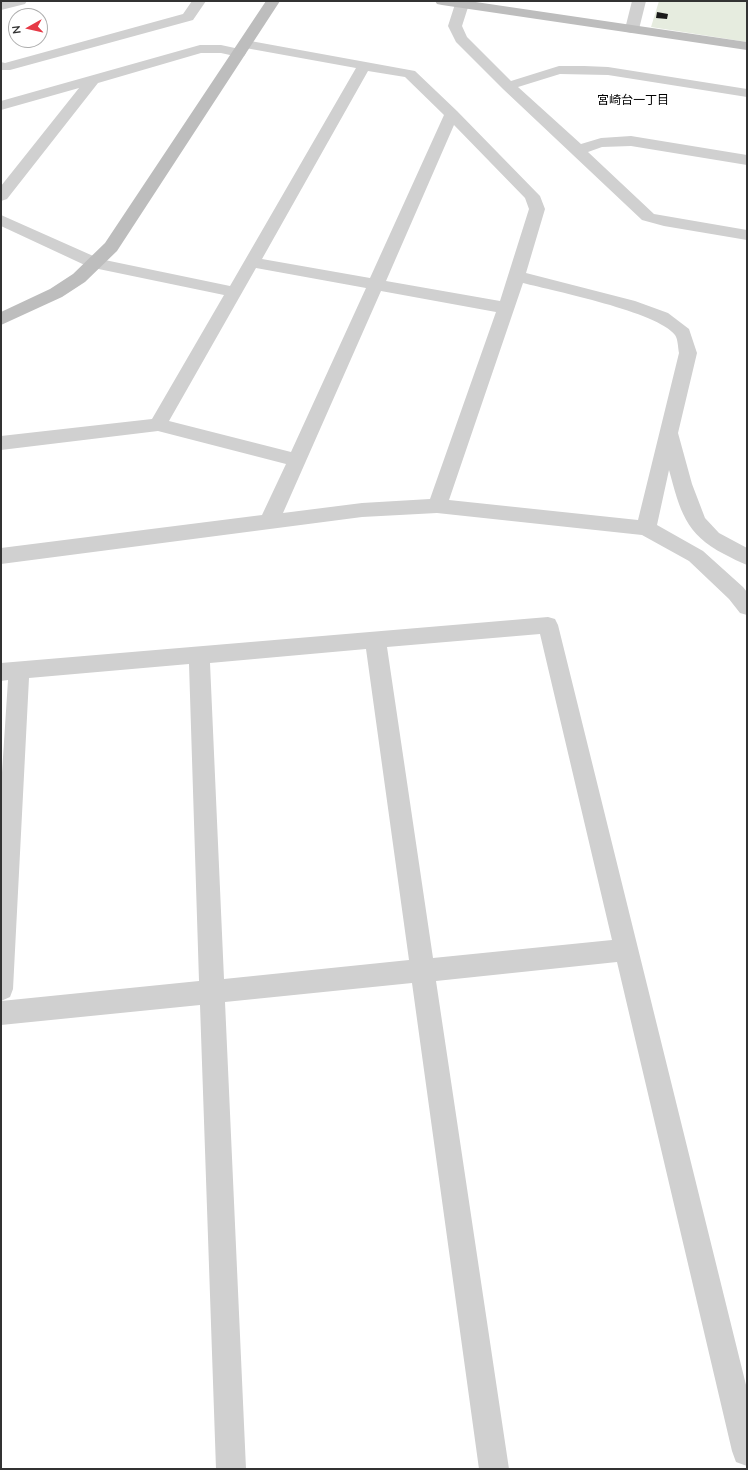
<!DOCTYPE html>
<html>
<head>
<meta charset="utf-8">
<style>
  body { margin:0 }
  #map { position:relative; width:748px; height:1470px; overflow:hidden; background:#fff; font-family:"Nunito Sans",sans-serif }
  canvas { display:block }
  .frame { position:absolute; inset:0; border:2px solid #333; pointer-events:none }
  .north { position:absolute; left:8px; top:8px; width:40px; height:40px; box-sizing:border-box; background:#fff; border:1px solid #adadad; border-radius:50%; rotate:262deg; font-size:11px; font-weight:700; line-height:16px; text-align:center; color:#333 }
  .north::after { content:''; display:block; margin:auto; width:14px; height:18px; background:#e63946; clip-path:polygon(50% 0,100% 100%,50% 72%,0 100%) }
</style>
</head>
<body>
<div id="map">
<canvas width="748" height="1470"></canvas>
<div class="frame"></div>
<div class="north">N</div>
</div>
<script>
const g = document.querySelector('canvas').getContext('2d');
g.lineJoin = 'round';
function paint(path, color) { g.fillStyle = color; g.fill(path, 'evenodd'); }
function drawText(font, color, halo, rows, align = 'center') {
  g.font = font + ' "Nunito Sans","Noto Sans JP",sans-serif'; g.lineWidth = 4; g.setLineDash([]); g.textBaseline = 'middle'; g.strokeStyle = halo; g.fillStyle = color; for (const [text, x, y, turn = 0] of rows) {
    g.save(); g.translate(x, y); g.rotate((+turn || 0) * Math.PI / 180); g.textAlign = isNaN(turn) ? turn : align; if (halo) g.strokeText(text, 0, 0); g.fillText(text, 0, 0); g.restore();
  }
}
paint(new Path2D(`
  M659,1h88v41l-96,-15z`), '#e6ecdf');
paint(new Path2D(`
  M657,12l11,2 -1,5 -11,-1z`), '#1a1a1a');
paint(new Path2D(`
  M4,1h23l-2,3 -24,6v-8z
  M192,1h14l-13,19 -183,50h-9v-8l4,1 178,-49z
  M456,1h14l-8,25 5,11 44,44 48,-15h25l24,1 139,22v8l-139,-22 -48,-1 -42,13 63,57 20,-6 30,-2 116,19v10l-116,-19 -29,1 -14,5 66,62 93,16v10l-83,-14 -22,-6 -139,-131 -47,-47 -8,-16z
  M632,1h14l-7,28 -2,3 -5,1 -5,-1 -2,-3z
  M245,40l170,31 42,40 83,85 5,13 -19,64 109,28 33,12 21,16 8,24 -19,80 14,51 13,34 14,15 28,15v17c-8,-3 -15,-7 -23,-11 -39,-20 -44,-44 -55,-84l-12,55 46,26 40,36 4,5v23l-7,-2 -11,-14 -40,-38 -47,-26 -205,-22 -75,4 -361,47v-16l261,-33 24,-51 -128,-33 -157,19v-14l151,-17 72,-124 -135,-28 -88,-41v-11l99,44 130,27 126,-218 -116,-21 -2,-3 2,-3zM368,71l37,6 39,38 -74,163 -108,-19zM454,125l71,73 4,11 -29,92 -114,-20zM256,268l110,20 -75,164 -122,-31zM523,283c31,8 135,29 152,52 3,4 3,13 4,18l-41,167 -189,-20zM381,291l115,21 -66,187 -68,4 -79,10z
  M200,45h21l23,5 2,3 -2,3 -5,1 -18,-4h-20l-103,30 -91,116 -6,2v-15l78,-98 -78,22v-9z
  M548,617l7,2 3,6 189,764v77l-11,-4 -4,-11 -115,-489 -181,19 73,488h-30l-67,-486 -187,19 21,467h-30l-16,-464 -199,20v-237l7,-108 -7,1v-18zM540,634l72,306 -179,18 -46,-311zM366,649l43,311 -185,19 -14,-316zM189,664l10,317 -198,20 9,-4 3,-8 16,-311z`), '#d0d0d0');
paint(new Path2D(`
  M266,1h14l-163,250 -32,31 -23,15 -61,28v-13l49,-23 23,-15 32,-31z
  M435,1h34l278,41v8l-305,-45 -5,-1z`), '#bdbdbd');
drawText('12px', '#000', '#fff', [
  ["宮崎台一丁目",633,101]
]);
</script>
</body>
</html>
